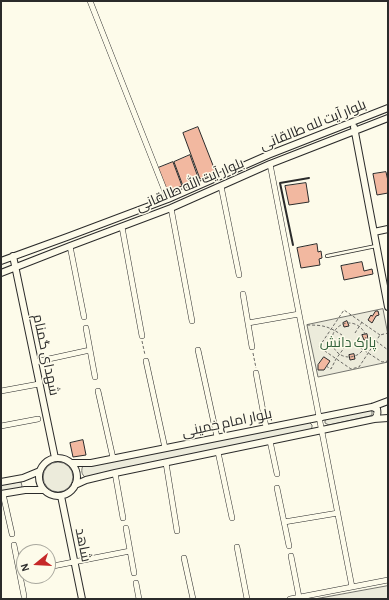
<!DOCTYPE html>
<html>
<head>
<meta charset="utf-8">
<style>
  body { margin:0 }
  #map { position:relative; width:389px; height:600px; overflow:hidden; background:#fdfbea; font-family:"Alegreya Sans",sans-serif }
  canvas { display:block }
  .frame { position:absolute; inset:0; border:2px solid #2b2b2b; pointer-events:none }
  .north { position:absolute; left:16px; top:544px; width:40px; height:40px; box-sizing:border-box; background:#fdfbea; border:1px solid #a9a89e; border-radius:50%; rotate:252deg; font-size:11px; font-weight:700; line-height:16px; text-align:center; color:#2b2b2b }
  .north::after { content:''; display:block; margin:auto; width:14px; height:18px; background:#c62828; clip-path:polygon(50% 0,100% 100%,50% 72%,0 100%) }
</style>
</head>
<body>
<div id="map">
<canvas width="389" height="600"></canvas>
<div class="frame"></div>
<div class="north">N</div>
</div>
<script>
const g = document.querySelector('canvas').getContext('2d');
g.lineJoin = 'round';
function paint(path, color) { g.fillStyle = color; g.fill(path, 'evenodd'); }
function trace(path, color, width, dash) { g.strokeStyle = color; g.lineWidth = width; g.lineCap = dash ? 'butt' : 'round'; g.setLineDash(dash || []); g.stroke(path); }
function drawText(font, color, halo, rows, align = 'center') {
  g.font = font + ' "Alegreya Sans",Cairo,sans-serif'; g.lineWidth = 3; g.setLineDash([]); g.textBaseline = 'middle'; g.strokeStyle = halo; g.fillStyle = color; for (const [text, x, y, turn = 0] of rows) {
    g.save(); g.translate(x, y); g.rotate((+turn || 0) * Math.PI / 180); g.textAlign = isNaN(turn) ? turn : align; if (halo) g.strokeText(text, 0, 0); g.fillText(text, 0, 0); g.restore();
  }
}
const green = new Path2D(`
  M383,309l5,26v27l-70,15 -11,-52z
  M371,410l1,2v3l-2,1 -41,9 -4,-2v-2l1,-2z
  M309,422l3,3v2l-1,3 -225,48c-5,-4 -5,-7 -3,-13z
  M43 477a15 15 0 1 1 30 0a15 15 0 1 1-30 0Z
  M20,482h1l1,4 -1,2 -20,3v-6z
  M388,586v13h-73z`);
paint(green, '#ecebdb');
trace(green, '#74746e', 1);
const building = new Path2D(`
  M198,127l18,46 -16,6 -17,-46z
  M190,155l9,25 -16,6 -9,-24z
  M173,162l9,24 -15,6 -9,-24z
  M386,172l2,9v12l-11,2 -4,-21z
  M306,183l3,19 -20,3 -4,-19z
  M317,244l1,8 3,-1 1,7 -3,1 1,6 -19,3 -4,-20z
  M362,262l2,9 8,-2 1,5 -29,6 -3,-14z
  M376,311h2l1,4 -3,1 -4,7 -4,-3 3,-5 1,1z
  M347,321l2,5 -5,1 -1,-4z
  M367,334l1,5 -4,1 -2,-5z
  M334,340l2,5 -5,1 -2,-4z
  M354,354l1,5 -5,1 -1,-5z
  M324,357l6,4 -6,9h-6v-5z
  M83,440l3,15 -13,2 -3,-14z`);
paint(building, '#f2b8a0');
trace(building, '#2b2b2b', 1);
const service = new Path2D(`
  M327,256l49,-10`);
const minor = new Path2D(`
  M90,1l78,198
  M270,164l82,423
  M221,186l18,89
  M171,208l21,113
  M122,227l20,109
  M70,246l14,71
  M243,294l9,53
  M248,323l51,-9
  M86,328l9,49
  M198,350l19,87
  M146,361l19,87
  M35,362l55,-12
  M256,373l10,54
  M1,391l38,-7
  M98,391l15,67
  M1,426l37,-7
  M270,441l7,33
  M218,452l14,66
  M166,463l11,68
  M115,473l8,45
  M277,488l12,58
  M3,494l9,40
  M284,522l54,-9
  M126,528l8,45
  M14,545l10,51
  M237,547l10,52
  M291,556l8,41
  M184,558l9,41
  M48,567l82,-16
  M136,583l3,16
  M290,599l98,-19`);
const tertiary = new Path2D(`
  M354,127l34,180
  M374,232l14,-3
  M13,256l42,202
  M1,261l66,-24 101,-38 100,-44 120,-47
  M1,273l69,-27 101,-38 99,-44 118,-46
  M372,407l5,2c1,4 1,7 -3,10
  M39 477a19 19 0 1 1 38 0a19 19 0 1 1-38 0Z
  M71,463h20l281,-56 16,-6
  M1,482l22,-4 17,-7
  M75,485l11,-5 29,-7 207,-43 52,-11 14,-1
  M1,494l24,-4h18
  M61,496l21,103`);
trace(service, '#2b2b2b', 4);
trace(minor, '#2b2b2b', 6);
trace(tertiary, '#2b2b2b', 8);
trace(new Path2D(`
  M332 340a17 17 0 1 1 34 0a17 17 0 1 1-34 0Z
  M307,325c16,0 21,1 35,10
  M355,333l7,-11
  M380,335l-36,-25 -25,37 32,22 8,-2 21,-32 8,-2
  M142,341l3,14
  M376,341l12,9
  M356,345l26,17 6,-1
  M253,353l3,15
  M326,366l5,3 5,-10 8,-11`), '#6a6964', 1, [3, 2]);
trace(service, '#fdfbea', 2.5);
trace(minor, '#fdfbea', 5);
trace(tertiary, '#fdfbea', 6);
trace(new Path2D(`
  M293,245l-13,-62 29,-5`), '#2b2b2b', 2);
drawText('14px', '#2b2b2b', '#fdfbea', [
  ["بلوار آیت لله طالقانی",313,125,-22],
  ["بلوار آیت الله طالقانی",190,185,-23],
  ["شهدای گمنام",46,355,78],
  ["بلوار امام خمینی",227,423,-12],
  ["شاهد",83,545,79]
]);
drawText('14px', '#34623c', '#fdfbea', [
  ["پارک دانش",348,343]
]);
</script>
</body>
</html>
